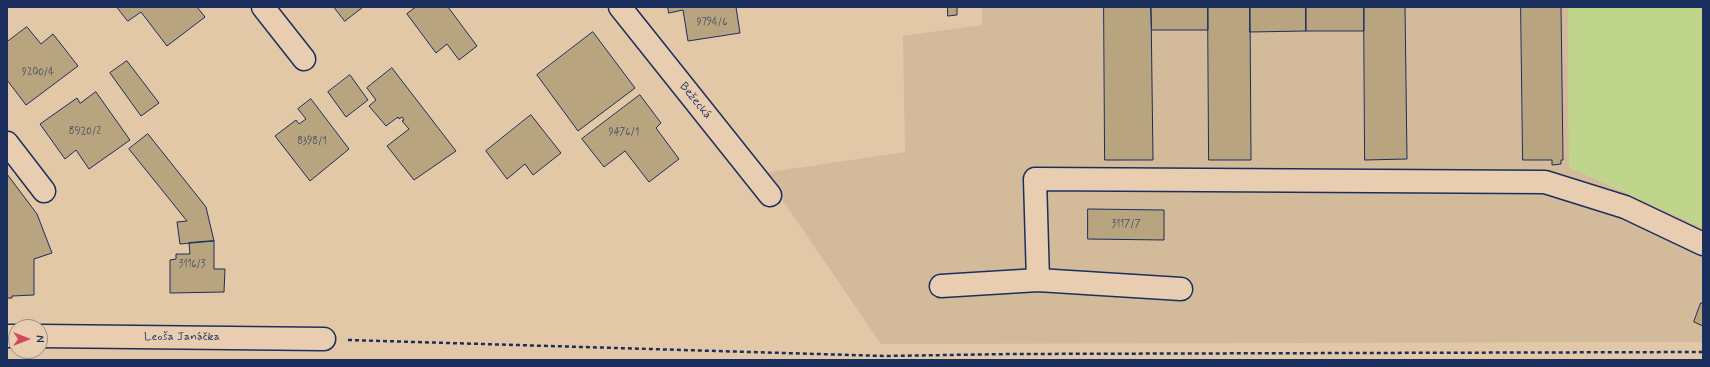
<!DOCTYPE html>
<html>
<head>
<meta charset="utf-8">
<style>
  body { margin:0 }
  #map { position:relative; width:1710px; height:367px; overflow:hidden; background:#e3c8a7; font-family:Mynerve,sans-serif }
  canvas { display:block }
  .frame { position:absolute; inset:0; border:8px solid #1b2f5e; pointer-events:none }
  .north { position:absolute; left:8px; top:319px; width:40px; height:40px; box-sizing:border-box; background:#e9cdb0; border:1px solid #978e8f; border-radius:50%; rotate:90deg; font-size:11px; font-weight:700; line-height:16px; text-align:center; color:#1b2f5e }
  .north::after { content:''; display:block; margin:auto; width:14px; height:18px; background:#d1495b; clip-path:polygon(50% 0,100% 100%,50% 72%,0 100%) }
</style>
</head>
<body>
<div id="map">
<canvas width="1710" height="367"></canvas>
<div class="frame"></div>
<div class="north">N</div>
</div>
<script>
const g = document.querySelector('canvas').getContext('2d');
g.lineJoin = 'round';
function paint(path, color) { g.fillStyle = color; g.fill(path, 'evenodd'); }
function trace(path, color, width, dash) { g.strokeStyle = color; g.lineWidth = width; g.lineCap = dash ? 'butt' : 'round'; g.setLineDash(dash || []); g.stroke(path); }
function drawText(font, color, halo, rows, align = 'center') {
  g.font = font + ' Mynerve,sans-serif'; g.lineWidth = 3.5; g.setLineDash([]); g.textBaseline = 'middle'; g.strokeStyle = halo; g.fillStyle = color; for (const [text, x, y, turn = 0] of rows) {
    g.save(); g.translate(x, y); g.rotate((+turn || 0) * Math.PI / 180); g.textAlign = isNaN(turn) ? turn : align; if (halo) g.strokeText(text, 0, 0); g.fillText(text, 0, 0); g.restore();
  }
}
paint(new Path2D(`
  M982,7h586l1,160 134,61v114l-822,2 -117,-171 141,-21 -2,-116 79,-11z`), '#d2ba9a');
paint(new Path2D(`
  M1568,7h135v221l-134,-61z`), '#bed58b');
const building = new Path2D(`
  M117,7h80l8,10 -38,29 -26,-34 -13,9z
  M334,7h29l-18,14z
  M416,7h32l29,39 -18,14 -12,-16 -11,9 -29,-39z
  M668,7h68l4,26 -52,8 -5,-31 -14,3z
  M948,7h9v8l-9,1z
  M1104,7h47l2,153h-48z
  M1151,7h57v23h-56z
  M1208,7h42l1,153h-42z
  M1250,7h56v24l-56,1z
  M1306,7h58v24h-58z
  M1364,7h41l2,152 -42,1z
  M1521,7h40l2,153h-2v4l-9,1v-5h-29z
  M27,27l14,17 12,-10 25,32 -52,39 -19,-25v-38z
  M593,32l42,56 -57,43 -41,-56z
  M127,61l32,42 -18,13 -31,-43z
  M392,68l64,83 -42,29 -27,-34 22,-17 -7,-8 2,-1 -2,-3 -3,2 -1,-2 -12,9 -17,-20 7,-6 -9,-12z
  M350,75l18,25 -22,17 -18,-25z
  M96,92l34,48 -41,29 -13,-19 -11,9 -25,-35 37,-26 3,5z
  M640,95l21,28 -5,5 23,31 -30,23 -24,-31 -21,16 -22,-28z
  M311,99l38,50 -39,32 -35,-45 21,-16 3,4 7,-5 -8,-10z
  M531,115l30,38 -28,22 -8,-11 -18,15 -21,-28z
  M148,134l58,73 8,34 -34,3 -3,-22 10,-1 -58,-72z
  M7,174l30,40 15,39 -18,6v36l-22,1v2h-5z
  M1088,209l76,1v30l-76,-1z
  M214,241v28h11l-1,23 -54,1v-33l6,-1v-5h14l-1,-11z
  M1701,303l2,1v22l-9,-4z`);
paint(building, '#b8a47f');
trace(building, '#1b2f5e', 1);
const minor = new Path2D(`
  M263,7l41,52
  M620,7l150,188
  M7,143l37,48
  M941,286l97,-6
  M1181,289l-143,-9 -3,-101 510,3 80,25 78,37
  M7,336h9
  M40,336l284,3`);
trace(minor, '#1b2f5e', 25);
trace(new Path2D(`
  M348,340l537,16 127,-2 691,-2`), '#1b2f5e', 2.5, [4, 3]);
trace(minor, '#e9cdb0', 22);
drawText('10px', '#424c66', null, [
  ["9794/6",712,23],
  ["9200/4",38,73],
  ["8920/2",85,132],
  ["9476/1",624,133],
  ["8398/1",312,142],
  ["3117/7",1126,225],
  ["3116/3",192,265]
]);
drawText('12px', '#1b2f5e', '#e9cdb0', [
  ["Bežecká",695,101,51],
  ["Leoša Janáčka",182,337]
]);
</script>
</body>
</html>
